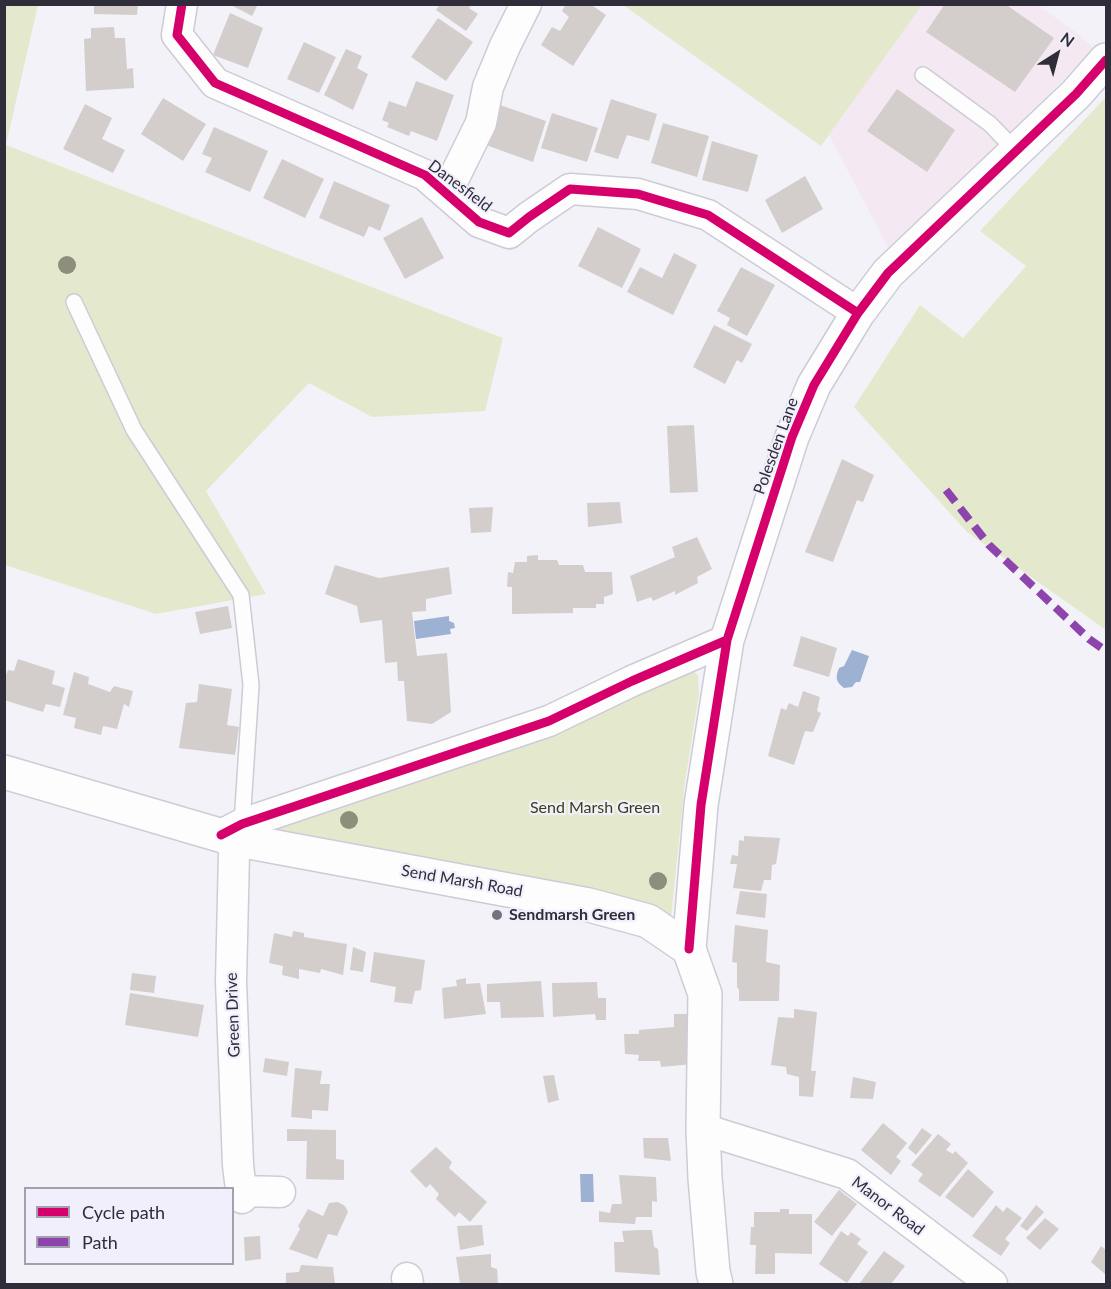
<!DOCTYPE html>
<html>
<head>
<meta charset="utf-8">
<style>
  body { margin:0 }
  #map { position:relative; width:1111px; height:1289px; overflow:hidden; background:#f3f2f9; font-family:Lato,sans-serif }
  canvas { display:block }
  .frame { position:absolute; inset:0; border:6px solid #2f2d39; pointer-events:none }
  .legend { position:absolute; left:24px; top:1187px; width:210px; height:78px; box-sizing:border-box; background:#f1effc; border:2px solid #a3a1ae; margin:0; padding:8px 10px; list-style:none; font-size:18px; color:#2f2d39 }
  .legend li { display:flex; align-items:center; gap:12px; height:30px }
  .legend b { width:30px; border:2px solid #a3a1ae }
  .north { position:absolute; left:1027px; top:24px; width:60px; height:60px; -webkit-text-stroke:4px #f1effc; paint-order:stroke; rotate:36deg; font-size:16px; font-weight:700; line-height:24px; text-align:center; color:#2f2d39 }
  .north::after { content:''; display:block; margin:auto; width:21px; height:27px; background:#2f2d39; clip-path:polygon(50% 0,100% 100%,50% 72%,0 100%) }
</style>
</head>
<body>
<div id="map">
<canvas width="1111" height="1289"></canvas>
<div class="frame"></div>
<ul class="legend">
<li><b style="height:8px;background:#d6006c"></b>Cycle path</li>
<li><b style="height:8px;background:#8e44ad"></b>Path</li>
</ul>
<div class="north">N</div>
</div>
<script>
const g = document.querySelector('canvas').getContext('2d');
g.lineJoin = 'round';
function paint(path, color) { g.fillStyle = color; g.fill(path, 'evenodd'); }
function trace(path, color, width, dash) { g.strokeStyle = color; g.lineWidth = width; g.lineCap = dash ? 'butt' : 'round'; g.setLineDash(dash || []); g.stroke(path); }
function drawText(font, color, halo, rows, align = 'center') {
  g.font = font + ' Lato,sans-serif'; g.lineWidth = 4.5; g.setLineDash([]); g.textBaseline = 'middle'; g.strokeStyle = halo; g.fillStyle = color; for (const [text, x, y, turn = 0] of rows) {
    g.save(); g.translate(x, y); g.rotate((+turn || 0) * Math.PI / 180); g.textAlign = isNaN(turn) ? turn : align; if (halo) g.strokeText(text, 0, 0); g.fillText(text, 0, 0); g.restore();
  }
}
paint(new Path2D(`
  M922,5h116l40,29 16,14 -202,207 -63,-120z`), '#f4e8f3');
paint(new Path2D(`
  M5,5h33l-32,140 497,193 -18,73 -113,6 -63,-34 -103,108 60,103 -110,20 -151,-49z
  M623,5h299l-101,141z
  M1106,97v533l-139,-98 -113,-125 66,-102 43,33 63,-72 -46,-35z
  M691,668l7,8 1,18 -14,88 -14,136 -409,-88z`), '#e4e9ce');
paint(new Path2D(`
  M449,616v5l5,2 1,5 -5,1 1,5 -35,5 -2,-18z
  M852,650l17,6 -9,26h-4l-4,5 -8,1c-8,-6 -9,-10 -5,-20l5,-2z
  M580,1174h13l1,28h-13z`), '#9db1d2');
paint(new Path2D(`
  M94,4h44l-1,11 -43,-1z
  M229,4h29l-6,12z
  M440,4h32l-3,4 9,6 -12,17 -30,-21z
  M566,4h24l16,11 -33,51 -32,-21 11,-18 8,4 9,-14 -7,-6z
  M945,4h60l49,34 -39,54 -89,-60z
  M230,13l33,15 -15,40 -35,-13z
  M438,18l35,24 -27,39 -35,-24z
  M114,27l1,11h10l2,31 6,-1 1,20 -48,3 -2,-52 7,-1v-10z
  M304,42l32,15 -17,36 -32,-14z
  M346,49l16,7 -5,12 11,6 -15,36 -29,-15z
  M416,81l38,14 -17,46 -26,-10 -2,5 -22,-9 2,-4 -7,-3 7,-19 17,6z
  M897,89l58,41 -28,42 -60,-41z
  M163,98l43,26 -23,37 -42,-27z
  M611,99l46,15 -8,27 -22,-6 -9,24 -24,-7z
  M85,104l27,14 -10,21 23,11 -12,23 -50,-24z
  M500,105l46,16 -13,41 -47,-17z
  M552,113l46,15 -11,34 -46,-14z
  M663,123l46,13 -12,41 -46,-14z
  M214,127l54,24 -18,41 -45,-20 7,-14 -10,-4z
  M712,141l46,14 -10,37 -46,-12z
  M282,159l42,20 -19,39 -42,-20z
  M805,176l18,33 -41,24 -17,-33z
  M334,181l56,24 -10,26 -11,-5 -5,11 -45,-19z
  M422,217l22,41 -39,21 -22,-41z
  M598,227l43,22 -19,39 -44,-22z
  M674,253l23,12 -24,50 -46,-23 13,-25 22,11z
  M741,267l34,18 -28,51 -20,-11 3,-7 -13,-7z
  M714,325l38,19 -10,19 -5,-3 -12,24 -32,-17z
  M694,425l4,67 -28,1 -3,-67z
  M842,459l32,16 -11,27 -6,-2 -24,62 -28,-10z
  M620,502l2,21 -34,4 -1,-24z
  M493,507l-2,25 -20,1 -2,-25z
  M697,537l15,32 -15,8 1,6 -23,12v-4l-22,10 -2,-4 -14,5 -7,-26 45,-19 -3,-10z
  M538,555v5h19l2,5h24l2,7h27l1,22 -9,3v7h-8v4h-23v5l-61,1v-27h-5l1,-15 5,1 2,-11h12v-6z
  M335,565l44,13 70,-11 3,27 -26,5v12l-14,1 5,44 30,-3 4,59 -19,12 -25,-3 -3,-40h-6l-1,-19 -12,1 -3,-43 -22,3 -3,-17 -32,-12z
  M228,606l4,22 -32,6 -5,-22z
  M801,636l36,12 -8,29 -36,-11z
  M18,659l37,12 -3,13 13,4 -5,19 -14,-3 -3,8 -39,-12v-21l4,-9 6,1z
  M74,672l15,5 -1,7 22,8 4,-6 19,5 -4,16 -5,-3 -7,25 -14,-3 -2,9 -27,-7 2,-10 -13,-3z
  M199,684l33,5 -5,36 12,2 -4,28 -56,-7 7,-45 11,-1z
  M803,691l17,6 -3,14 4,2 -8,19 -8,-1 -11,34 -26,-9 13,-48 5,2 3,-7 9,4z
  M744,836l36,2 -4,26 -4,1 -1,15h-7l-3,11 -28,-3 4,-24h-7l2,-9 6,1 1,-16 5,1z
  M740,891l27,3 -2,24 -29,-4z
  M735,925l33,5 -2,32 14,3 -1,36h-40v-11l-2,-3v-24l-5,-1z
  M293,931l11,2v4l43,7 -4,31 -22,-6 -1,4 -21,-4v10l-17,-4 1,-9 -14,-3 5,-30 18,4z
  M353,947l13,5 -3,20 -13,-2z
  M374,952l51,8 -4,30 -6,1 -3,13 -18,-2 2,-15 -26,-5z
  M132,973l24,3 -2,17 -24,-3z
  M466,978v6l14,-1 6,31 -42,5 -2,-31 15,-2 -1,-6z
  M541,981l3,36 -43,1 -1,-16h-13v-18z
  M597,982l1,16h8v22h-10l-1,-6 -42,3 -1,-34z
  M130,993l74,12 -6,32 -73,-12z
  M794,1009l23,3 -6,59h5l-3,26 -14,-1v-19l-12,-3 -1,-7 -15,-2 7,-48 16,1z
  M674,1014h14l5,50 -32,3 -1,-6h-22l1,-6 -14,-1 -1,-20h15v-4l35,-3z
  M265,1058l24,4 -2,14 -24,-4z
  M295,1068l27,3 -2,13h10l-2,27 -16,-1v9l-21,-2z
  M554,1075l5,25 -11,3 -5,-27z
  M853,1077l23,5 -3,17 -23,-1z
  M883,1123l24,20 -11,14 5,4 -10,14 -30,-25z
  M922,1128l10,7 -16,20 -8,-7z
  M287,1129l49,1v29l8,1v20l-38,-1 1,-38h-20z
  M938,1134l13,10 -5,6 7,4 2,-3 13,12 -28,34 -22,-16 5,-7 -12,-9z
  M643,1138h25l3,23 -27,-3z
  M436,1147l16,15 -3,6 38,34 -17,20 -11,-10 -4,5 -19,-18 3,-5 -9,-10 -4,4 -16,-17z
  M968,1169l26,23 -21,26 -28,-21z
  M619,1175l37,2 1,25 -5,-1v16h-16l-1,7 -36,-2v-11l11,2 2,-9h10z
  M839,1190l18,14 -25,32 -18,-14z
  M338,1202l7,4 3,6 -11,24 -9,-2 -11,25 -28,-10 11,-20 -2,-3 10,-17 15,7 6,-13z
  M996,1205l7,7 4,-5 15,11 -17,21 5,4 -9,13 -29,-20z
  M1036,1205l8,7 -17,19 -7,-5z
  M780,1209h9v5h23v40l-37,-1v21h-20l1,-29h-6l1,-18h3v-15h26z
  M1045,1218l14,11 -19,21 -14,-12z
  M482,1225l2,20 -24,5 -3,-24z
  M639,1230h13l2,17 4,2 2,26 -45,-3 -1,-30h10l-2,-11z
  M841,1231l7,5 3,-4 10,7 -4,5 11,8 -21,31 -28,-19z
  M260,1236l1,23 -16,2 -1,-24z
  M1101,1246l5,4v25l-15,-13z
  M884,1251l21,15 -14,18h-32z
  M491,1254v13l6,2 1,15h-38l-4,-27z
  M301,1265l32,2 2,17h-49v-11l13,-1z`), '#d3cecc');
const service = new Path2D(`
  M923,75l67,49 27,28
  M74,302l60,128 107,165 10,90 -9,139`);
const minor = new Path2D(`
  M182,4l-5,31 38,48 210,92 54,47 30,11 20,-16 41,-28 68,5 70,21 150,98
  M447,192l34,-69 7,-36 17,-41 21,-42
  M221,835l21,-11 307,-103 83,-40 95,-41
  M233,839l1,15 -3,127 7,184 4,33
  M703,1129l144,45 145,110
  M242,1191l38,1
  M407,1278l1,6`);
const tertiary = new Path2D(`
  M689,949l12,-144 26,-165 65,-203 22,-52 44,-72 30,-40 188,-179 30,-34`);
const secondary = new Path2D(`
  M4,772l229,67 356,66 59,16 41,28 16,45 -2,135 2,49 8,94 3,12`);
trace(service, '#cdccd5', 18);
trace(minor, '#cdccd5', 33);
trace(tertiary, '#cdccd5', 36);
trace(secondary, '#cdccd5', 36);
trace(service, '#fdfdfe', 15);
trace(minor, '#fdfdfe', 30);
trace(tertiary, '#fdfdfe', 33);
trace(secondary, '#fdfdfe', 33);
trace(new Path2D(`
  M946,490l43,55 100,94 17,12`), '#8e44ad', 8, [15, 8]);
trace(new Path2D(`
  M182,4l-5,31 38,48 210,92 54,47 30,11 20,-16 41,-28 68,5 70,21 150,98
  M221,835l21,-11 307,-103 83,-40 95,-41
  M689,949l12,-144 26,-165 65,-203 22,-52 44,-72 30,-40 188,-179 30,-34`), '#d6006c', 9);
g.fillStyle = '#8d8f7c';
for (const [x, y] of [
  [67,265],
  [349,820],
  [658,881]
]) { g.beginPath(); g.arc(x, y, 9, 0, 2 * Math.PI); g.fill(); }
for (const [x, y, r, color] of [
  [497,915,6,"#74727c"]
]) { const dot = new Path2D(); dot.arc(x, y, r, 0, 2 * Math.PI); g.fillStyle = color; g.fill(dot); trace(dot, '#f1effc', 2); }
drawText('16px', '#2f2d39', '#f1effc', [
  ["Danesfield",460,186,37],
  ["Polesden Lane",776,446,-70],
  ["Send Marsh Road",462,881,10],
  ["Green Drive",233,1015,-92],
  ["Manor Road",888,1206,37]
]);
drawText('16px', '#393e15', '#f1effc', [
  ["Send Marsh Green",595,808]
]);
drawText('bold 16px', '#2f2d39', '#f1effc', [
  ["Sendmarsh Green",509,915]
], 'left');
</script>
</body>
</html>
